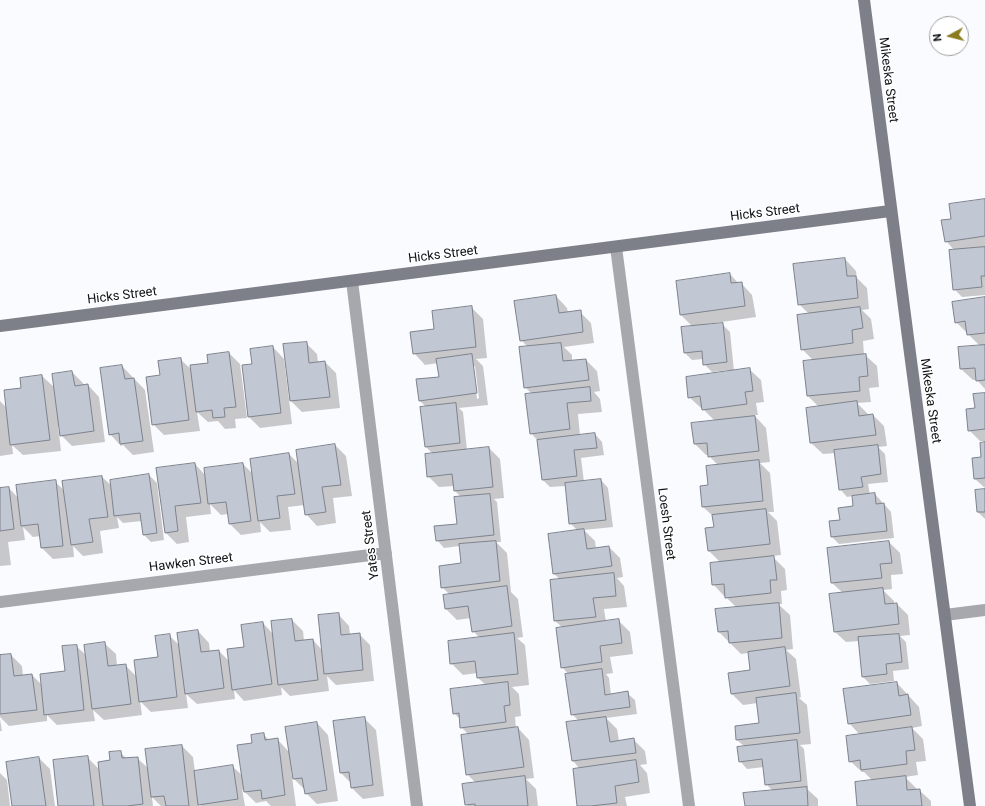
<!DOCTYPE html>
<html>
<head>
<meta charset="utf-8">
<style>
  body { margin:0 }
  #map { position:relative; width:985px; height:806px; overflow:hidden; background:#fafbfe; font-family:Roboto,sans-serif }
  canvas { display:block }
  .north { position:absolute; left:929px; top:16px; width:40px; height:40px; box-sizing:border-box; background:#fff; border:1px solid #9fa0a2; border-radius:50%; rotate:263deg; font-size:11px; font-weight:700; line-height:16px; text-align:center; color:#101216 }
  .north::after { content:''; display:block; margin:auto; width:14px; height:18px; background:#8a7a20; clip-path:polygon(50% 0,100% 100%,50% 72%,0 100%) }
</style>
</head>
<body>
<div id="map">
<canvas width="985" height="806"></canvas>
<div class="north">N</div>
</div>
<script>
const g = document.querySelector('canvas').getContext('2d');
g.lineJoin = 'round';
function paint(path, color) { g.fillStyle = color; g.fill(path, 'evenodd'); }
function trace(path, color, width, dash) { g.strokeStyle = color; g.lineWidth = width; g.lineCap = dash ? 'butt' : 'round'; g.setLineDash(dash || []); g.stroke(path); }
function drawText(font, color, halo, rows, align = 'center') {
  g.font = font + ' Roboto,sans-serif'; g.lineWidth = 3; g.setLineDash([]); g.textBaseline = 'middle'; g.strokeStyle = halo; g.fillStyle = color; for (const [text, x, y, turn = 0] of rows) {
    g.save(); g.translate(x, y); g.rotate((+turn || 0) * Math.PI / 180); g.textAlign = isNaN(turn) ? turn : align; if (halo) g.strokeText(text, 0, 0); g.fillText(text, 0, 0); g.restore();
  }
}
paint(new Path2D(`
  M985,201v94l-23,2 -8,-8 1,-38 -9,-10 6,-21z
  M845,259l11,12 1,7 10,10 2,21 -7,1 9,9 3,20 -11,2 1,14h1l12,11 2,21 -10,1 2,14 -14,1 11,11v2l5,-1 11,11 3,20 -9,1 7,7 3,28 -20,2 2,11 5,-1 7,8v2h2l7,8 3,26 -55,6 -7,-7 9,-16 13,-14 -1,-11 -6,1 -7,-8 -4,-36 -13,1 -12,-11 -4,-34 12,-2 -11,-11 6,-35 -12,-12 7,-35 -10,-10z
  M730,274l9,10 2,-1 11,12 4,22 -48,7 1,2 13,-2 8,8 4,39 15,-2 12,11 3,22 -8,1 2,12h-4l12,13 4,34 -10,1 10,10 4,39h-6l9,9 4,34 -9,1 13,13 2,21 -6,1 1,13h-4l12,11 3,34 -7,1 10,9 5,38 -2,1 8,7 4,39 -11,1 4,4 4,39h-2l12,11v7h-72l27,-15 -7,-7 -2,-17 -17,2 -7,-8 5,-14 -8,-7 23,-16 -2,-21 -15,2 -11,-11 20,-24 -3,-17 -8,1 -22,-22 18,-24 -11,-11v-1h-2l-11,-12 8,-21 -13,-13 7,-22 -1,-11 -11,-10 7,-21 9,-20 -10,-10v-1h-3l-11,-11 20,-23 -12,-12v-1h-2l-12,-11 40,-25v-2l-17,2 -8,-8v-5l-12,1 -8,-8 9,-25 -12,-12z
  M556,296l11,12 1,5 12,-1 11,11 3,20 -30,4 8,8v6l14,-1 11,11 3,20 -6,1 6,7 2,13 -24,2 2,22 15,-2 7,8 2,13 -23,3 3,24 17,-2 7,8 5,39 -29,3 11,11 1,7 13,-1 11,11 3,19 -6,1 7,8 3,21 -23,2 2,13 12,-2 12,12 3,22 -23,3 3,16 -7,1 3,4 2,17 16,-2 8,7 2,14 -31,4 11,11 2,12 14,-2 12,12 2,13 -7,1 7,8 3,20 -25,4 2,9h-49l2,-37 -7,-8 6,-40 -7,-7 -3,-39 -7,-8 1,-39 -8,-7 6,-41 -7,-6 24,-43 -8,-8 -4,-37 -16,1 -7,-7 -5,-39 -7,-8 1,-39 -7,-7 3,-40 -7,-7z
  M985,298v91l-8,-9h-4l-12,-11 -2,-21 21,-2 -24,-24z
  M472,308l11,11 4,39 -11,1 7,7 5,39 -29,3 4,4 4,38 22,-2 11,11 4,39 -10,1 3,3 4,40h-5l11,11 4,39 7,7 5,38 -6,1 8,7 4,40 -17,2 7,7 2,22 -6,1 1,12 2,-1 11,12 5,38 -8,1 10,10 2,17h-70l-2,-2 10,-21 -9,-9 2,-39 -8,-8v-7l-7,-7 32,-28 -8,-7 -1,-5 -14,2 -12,-12 29,-25 -7,-7 -2,-13 -14,2 -11,-11 4,-14 -8,-8 20,-23 -2,-18 -16,2 -7,-8 21,-15 4,-27 -7,-7 -1,-5 -15,1 -11,-11 5,-22 -8,-8 1,-39 -6,-6 20,-23 -2,-15 -13,2 -11,-12 21,-23zM473,366h2l4,32 -2,1z
  M306,343l11,11 1,8h7l11,11 4,35 -38,4 -11,-11z
  M273,347l11,12 8,65 -32,4 -13,-13h2l4,-50z
  M229,353l11,11 7,54 -12,1 1,9 -11,1 -7,-8 -10,1 -11,-10 3,19 -36,4 -11,-11 8,-48 19,-17 12,11 17,-6z
  M122,366l23,24 9,62 -21,3 -10,-10 -2,1 -11,-12z
  M72,372l11,11 1,3 4,-1 11,12 6,45 -33,4 -11,-11 -1,-9h-2l3,25 -38,4 -11,-10 1,9 -13,2v-55l7,7 15,-19 -1,-11 21,-2 13,12z
  M985,394v47h-5l-11,-11 7,-21z
  M985,443v45l-10,-9 8,-21z
  M335,445l11,11 6,40 -19,2 3,25 -19,3 -11,-12 -1,-9 -17,2 3,23 -21,2 -10,-10 1,10 -20,3 -11,-11 -2,-10 -7,1 -11,-11 1,10 -25,3 3,25 -12,2 -12,-12 -8,-63 38,-5 10,11 38,-11 10,10 36,-20 10,10z
  M149,475l8,8 7,57 -13,2 -7,-7 -2,-14 -19,2 -6,-6 2,11 -19,3 3,22 -20,3 -10,-10 1,11 -21,2 -11,-11 -1,-12 -8,1 -10,-10 2,13 -17,2 3,23 -11,1v-77l9,-1 10,11 36,-17 9,8 38,-13 10,9z
  M985,490v29l-7,-7z
  M889,542l11,11 3,21 -12,1 1,14 -9,1 11,11v3h3l11,11 2,20 -10,1 6,6 3,27 -16,2 1,10 -24,3 -8,-8 -3,-35 -13,1 -12,-11 10,-37 -12,-11z
  M338,614l11,12 1,9 9,-1 11,11 4,36 -38,4 -9,-9 2,15 -39,5 -9,-9 1,8 -38,6 -10,-11 1,9 -38,5 -11,-10 2,14 -37,4 -11,-11 2,14 -38,5 -11,-10 2,11 -38,4 -10,-10v6l-38,5 -9,-9v-61l11,-1 11,11 1,10 9,-1 10,10 24,-13 10,-26 10,9 18,-12 12,11 1,12 8,-1 11,11 23,-18 10,-23 10,10 19,-14 11,12 1,9 9,-1 10,10 16,-13 18,-25 10,11 19,-14 11,11 1,10 9,-1 9,10z
  M897,683l22,24 3,19 -10,2 11,11 3,22 -10,1 2,13 -13,2 11,11 1,2h2l12,11v5h-73l15,-25 -9,-9h-2l-12,-11 10,-26 -11,-12z
  M364,718l12,12 8,66 -21,3 -11,-11 -1,-5 -10,-10z
  M0,719l2,12h-2z
  M317,723l11,12 10,66 -21,3 -11,-11 -1,-3 -11,-11 -1,-11 -2,1 5,37h-25l-5,-5 -10,2 -14,-14 3,17h-44l-3,-3 1,3h-38l-9,-9 1,9h-94l28,-49 13,13 20,-18 7,7 10,-1 12,11 33,-23 11,11 2,15 38,-5 10,9 10,-32 10,-10 7,7 7,-2 13,14z
  M39,758l11,11 5,37h-42z
  M0,773l7,7 3,26h-10z`), '#0003');
const building = new Path2D(`
  M985,199v37l-40,6 -4,-22 10,-1 -2,-15z
  M985,247v29h-4l1,11 -29,3 -4,-40z
  M845,258l2,18h9l2,22 -60,7 -5,-41z
  M730,273l1,10 11,-1 3,24 -65,9 -4,-34z
  M556,295l3,18 22,-3 2,22 -63,9 -6,-40z
  M985,297v36l-18,2 -2,-14 -10,2 -3,-21z
  M472,306l4,41 -63,7 -3,-22 24,-3 -2,-18z
  M860,307l3,21 -11,2 1,13 -52,7 -4,-35z
  M723,323l4,39 -24,3 -1,-14 -18,2 -3,-26z
  M307,342l2,21 16,-2 5,36 -40,4 -7,-57z
  M561,343l2,18 23,-2 3,21 -65,8 -5,-41z
  M985,345v35l-9,1 -1,-13 -15,1 -2,-22z
  M273,346l8,67 -33,4 -6,-52 10,-1 -2,-15z
  M229,352l7,55 -12,1 1,9 -12,1 -1,-8 -16,2 -6,-47 18,-2 -1,-8z
  M472,354l5,39 -58,8 -3,-22 23,-2 -3,-18z
  M866,354l2,22 -9,1 1,14 -53,5 -4,-35z
  M181,358l8,62 -37,5 -6,-48 14,-2 -2,-14z
  M122,365l3,14 9,-1 9,63 -23,3 -1,-11 -10,2 -9,-67z
  M750,368l3,23 -8,1 2,12 -45,6 -2,-14 -12,2 -2,-21z
  M72,371l3,15 13,-2 6,47 -34,5 -8,-62z
  M42,375l8,65 -40,5 -6,-55 17,-2 -1,-10z
  M590,387l1,14 -24,2 3,26 -40,5 -5,-40z
  M985,393v36l-17,2 -2,-22 9,-1 -2,-14z
  M857,401l2,15 14,-2 3,21 -66,8 -4,-35z
  M456,403l4,40 -35,4 -5,-40z
  M755,416l4,35 -51,6 -1,-14 -13,1 -3,-21z
  M595,433l2,15 -23,2 3,26 -35,4 -5,-40z
  M985,442v36l-11,1 -2,-21 9,-1 -1,-14z
  M335,444l6,41 -19,2 4,25 -21,3 -9,-65z
  M878,445l3,29 -20,3 2,10 -24,3 -5,-40z
  M489,447l4,40 -39,4 -2,-17 -25,3 -2,-23z
  M289,453l6,41 -18,2 3,22 -22,3 -8,-62z
  M759,460l4,41 -61,6 -2,-21 8,-1 -2,-19z
  M195,463l6,40 -26,3 3,25 -13,2 -9,-65z
  M243,463l8,58 -22,3 -3,-22 -18,2 -4,-36z
  M149,474l8,59 -14,2 -3,-22 -26,3 -4,-36z
  M102,476l6,41 -19,2 4,23 -22,3 -9,-64z
  M601,479l5,41 -37,4 -4,-41z
  M56,480l7,66 -22,2 -3,-24 -17,2 -5,-41z
  M9,487l5,42 -14,2v-43z
  M985,489v23h-8l-2,-22z
  M875,493l1,11 8,-1 3,28 -56,6 -2,-16 11,-1 -2,-12 15,-2 -1,-10z
  M490,494l4,41 -58,6 -2,-15 23,-2 -3,-27z
  M766,509l4,35 -62,7 -3,-23 9,-1 -2,-12z
  M584,529l3,20 22,-3 3,20 -59,8 -5,-40z
  M496,541l4,40 -59,7 -2,-22 22,-3 -2,-19z
  M889,541l3,22 -12,1 2,14 -51,5 -4,-35z
  M774,556l3,24h-7l1,13 -46,5 -1,-14 -12,1 -2,-22z
  M614,573l2,23 -23,2 3,19 -42,4 -4,-41z
  M507,586l5,40 -40,6 -4,-26 -23,3 -2,-14z
  M883,588l2,16 12,-1 2,21 -65,8 -5,-38z
  M779,603l3,35 -53,5 -1,-12 -10,1 -3,-23z
  M339,613l2,22 19,-2 3,37 -39,4 -6,-59z
  M292,619l3,22 18,-2 5,41 -40,5 -7,-64z
  M619,619l3,24 -22,3 2,16 -41,6 -5,-40z
  M263,622l9,62 -40,6 -5,-41 17,-2 -3,-22z
  M198,630l3,22 18,-2 5,38 -39,6 -8,-61z
  M514,633l4,41 -41,4 -2,-17 -25,3 -2,-23z
  M170,634l7,63 -38,5 -5,-42 24,-3 -3,-21z
  M899,634l3,28 -16,2 1,10 -25,3 -4,-40z
  M105,642l3,24 18,-2 5,40 -39,5 -8,-64z
  M77,645l7,65 -40,5 -4,-41 25,-3 -3,-25z
  M785,647l5,39 -59,8 -3,-21 22,-3 -2,-18z
  M11,654l3,22 18,-2 5,36 -37,4v-59z
  M602,669l3,26 23,-4 2,16 -59,8 -6,-41z
  M508,682l2,23 -6,1 2,16 -46,6 -1,-15 -6,1 -3,-25z
  M897,682l2,14 9,-2 3,21 -63,9 -5,-35z
  M796,693l4,40 -64,7 -1,-14 24,-3 -3,-25z
  M365,717l8,68 -22,3 -2,-16 -9,1 -7,-52z
  M606,717l4,25 24,-4 2,15 -64,8 -6,-39z
  M317,722l10,68 -22,4 -3,-16 -9,1 -8,-52z
  M518,727l6,40 -58,8 -5,-40z
  M912,727l3,23 -9,1 1,13 -46,6 -1,-10 -11,2 -3,-26z
  M264,733l1,7 13,-2 7,57 -23,4 -1,-9 -17,2 -7,-47 15,-2 -1,-8z
  M797,740l4,41 -36,4 -3,-26 -23,3 -2,-15z
  M182,745l7,61h-23l-2,-10 -13,1 -6,-48z
  M121,751l1,7 16,-1 5,47 -16,2h-24l-5,-44 12,-2 -1,-8z
  M88,756l6,50h-36l-5,-46z
  M39,757l7,49h-34l-6,-44z
  M636,760l3,22 -24,4 2,17 -26,3h-14l-4,-37z
  M233,765l5,34 -40,6 -4,-34z
  M525,776l3,30h-53v-2l-10,1 -3,-21z
  M906,776l1,14 13,-1 2,17h-65l-2,-24z
  M807,787l1,19h-63l-2,-13z`);
paint(building, '#c1c7d3');
trace(building, '#7d828d', 1);
trace(new Path2D(`
  M616,247l73,559
  M352,281l65,525
  M0,602l386,-49
  M945,615l40,-5`), '#a6a8ae', 12);
trace(new Path2D(`
  M864,0c34,269 71,537 106,806
  M0,326l890,-115`), '#7d8088', 12);
drawText('13px', '#101216', '#fff', [
  ["Mikeska Street",888,80,83],
  ["Hicks Street",765,213,-7],
  ["Hicks Street",443,255,-7],
  ["Hicks Street",122,296,-7],
  ["Mikeska Street",930,401,82],
  ["Loesh Street",666,524,83],
  ["Yates Street",371,545,-97],
  ["Hawken Street",191,563,-7]
]);
</script>
</body>
</html>
